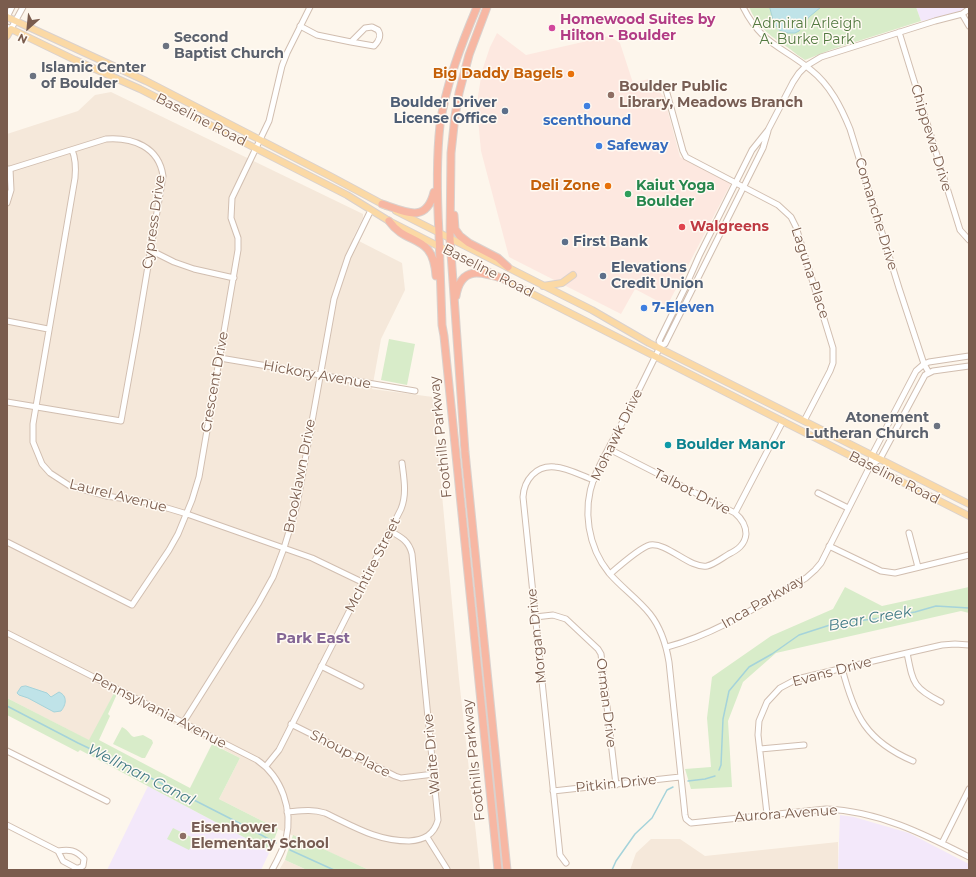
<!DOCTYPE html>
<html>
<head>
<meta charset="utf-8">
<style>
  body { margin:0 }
  #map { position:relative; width:976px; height:877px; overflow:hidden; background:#fdf6ec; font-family:Montserrat,sans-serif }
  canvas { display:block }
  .frame { position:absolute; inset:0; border:8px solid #7a5c4d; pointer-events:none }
  .north { position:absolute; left:8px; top:8px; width:40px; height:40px; -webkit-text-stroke:3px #fffaf3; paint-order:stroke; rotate:207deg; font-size:11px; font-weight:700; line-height:16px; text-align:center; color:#7a5c4d }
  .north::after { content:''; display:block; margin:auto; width:14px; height:18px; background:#7a5c4d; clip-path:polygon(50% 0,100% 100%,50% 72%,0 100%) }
</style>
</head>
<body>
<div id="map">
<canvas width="976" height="877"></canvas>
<div class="frame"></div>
<div class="north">N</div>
</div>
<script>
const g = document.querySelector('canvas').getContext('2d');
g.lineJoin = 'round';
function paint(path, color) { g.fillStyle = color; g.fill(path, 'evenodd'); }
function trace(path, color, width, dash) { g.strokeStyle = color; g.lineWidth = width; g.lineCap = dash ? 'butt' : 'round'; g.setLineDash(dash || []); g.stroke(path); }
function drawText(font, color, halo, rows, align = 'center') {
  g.font = font + ' Montserrat,sans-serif'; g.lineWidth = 3; g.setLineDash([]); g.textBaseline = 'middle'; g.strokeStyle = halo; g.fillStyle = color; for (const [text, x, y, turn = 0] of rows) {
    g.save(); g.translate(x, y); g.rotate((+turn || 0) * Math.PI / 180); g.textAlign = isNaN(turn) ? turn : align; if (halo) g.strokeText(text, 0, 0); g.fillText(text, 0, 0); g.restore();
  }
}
paint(new Path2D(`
  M111,92l252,122v4l-10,20 49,25 3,27 -24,49 -9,50 61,8 26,282 21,191h-111l-91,-41 -59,-30 21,-41 -126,-65 -24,48 -83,-43v-564l71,-23 17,-16z
  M651,839h29l25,17 133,-14v28h-208l6,-17z
  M285,860l22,10h-28z`), '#f5e8da');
paint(new Path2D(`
  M497,33l29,22 83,-19 11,7 13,40 16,-4 15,18 16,60 51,26 -64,123 -32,-17 -14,25 -112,-57 -28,-106 -3,-32v-23l4,-25 8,-24z`), '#fde8e0');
paint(new Path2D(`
  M916,7h53l-7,7 -41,7z
  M148,786l122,65 -9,19h-154z
  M840,815l14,2 55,16 60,31v6h-131z`), '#f3e8fa');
paint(new Path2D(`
  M749,7h167l5,14 -91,29 -25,10c-5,-3 -10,-7 -15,-11 -17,-11 -33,-22 -41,-42z
  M389,339l26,5 -8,41 -26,-5z
  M845,587l37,19 87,-19v26l-8,-2 -185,42 -33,29 -15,39 4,66 -41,2 -6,-20 26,-2 -4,-49 5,-41 59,-41 62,-27z
  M114,693l3,1 -9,20 2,2 -11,24 91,48 22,-44 28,14 -21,41 59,30 -8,22 -190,-101 -2,2 -71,-37v-17l82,42z
  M122,727c8,4 7,8 12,10l9,-2 9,5 1,3 -8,15h-3l-29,-14z
  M173,828l22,11 -6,11 -22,-11z
  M293,835l76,35h-62l-22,-10z`), '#d8ecc9');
const water = new Path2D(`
  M770,7h51l-12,10 -10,14 -4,2h-7l-9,-3 -5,-7z
  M26,686l21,7 4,4 8,-5c9,4 7,13 2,19l-7,1 -26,-14 -9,-3 -2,-2 4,-6z`);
paint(water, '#bfe3e8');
trace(water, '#a5d3da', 1);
trace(new Path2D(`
  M7,706l71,37 65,31 98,50 35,19
  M719,770l2,-5 2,-46 6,-28 20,-24 23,-13 27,-19 34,-11 48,-6 34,-6 21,-6 33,2
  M688,781l17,-2 10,-3
  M290,850l44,20
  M612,870l4,-9 19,-27 17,-16 15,-28 6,-3`), '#a5d3da', 1.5);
const minor = new Path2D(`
  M743,7c19,38 39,39 68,63 19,15 30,37 39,59l49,159 25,76 5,9
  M969,9l-7,5 -27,7 -114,36 -15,9 -7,7 -6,9 -25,48 -16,20 -53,106 -15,34 -25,51 2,4c-13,27 -27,55 -41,82 -9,17 -19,34 -26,51 -12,32 -6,69 15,95 13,15 29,26 41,41 11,14 16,30 19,48l16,153 1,4 5,4 135,-14c52,2 98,25 143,48
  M962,14l7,12
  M7,17l5,-10
  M300,26l17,9 34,7
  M7,27l4,2 12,-22
  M372,27l6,3c4,6 1,11 -4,16l-23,-4 14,-14z
  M899,32l61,198 9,10
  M665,86l18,65 3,6 92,48 13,12 5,10 37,121v15l-3,8 -26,50
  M72,150c4,9 4,17 3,28l-42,246v18l9,22 8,9 20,13 36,10 41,6 40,12 125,44 52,25
  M7,169h3l96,-30c27,-2 53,8 57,37l-26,156 -16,89 -114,-19
  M7,203l4,-13 -1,-21
  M150,250l24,12 20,7 40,9
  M7,321l41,8
  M661,345l4,-1 98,-196 5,-17
  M220,358l195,33
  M609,449l126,64c7,6 11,12 11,21 -1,11 -9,16 -17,20 -7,4 -14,10 -22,12 -17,3 -40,-24 -57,-21 -9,2 -32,22 -40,29
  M870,466l10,-7 45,-84 8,-4 36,-5
  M818,493l30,15
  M735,513l48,-92
  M909,533l9,34
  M7,542l125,63 37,-55 9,-16 14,-34 7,-23 39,-227v-12l-7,-20 1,-20 37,-77 13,-55 5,-13 23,-46
  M829,546l52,25 14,2 74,-18
  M535,617l18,-2 13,4 32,30 3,5 15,131
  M7,633l250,127c25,17 36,50 29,79 -3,11 -9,22 -14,31
  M667,647c50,-13 94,-43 139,-69l9,-8 6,-7 49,-97 2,-11 44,-84 8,-7 5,-2 40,-6
  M907,653c6,30 6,35 34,49
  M321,666l40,20
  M842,668c12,47 24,73 71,93
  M183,723l75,-119 15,-27 11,-29 13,-43 37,-206 14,-42 23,-47
  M291,724l104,52 6,2 33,-4
  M760,749l44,-4
  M7,751l100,50
  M266,766l13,-16 122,-241c6,-15 3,-30 1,-46
  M553,791l127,-14
  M287,812c13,-1 25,-3 38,1 28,13 51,28 84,28 15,-1 25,-6 29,-21l-26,-266c-3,-13 -11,-17 -22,-23
  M767,814l-9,-79 1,-14 8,-19 13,-14 17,-9 110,-26 35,-8 13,-1 14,1
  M7,825l51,26 5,10 13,7h3l4,-2 1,-7c-8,-9 -15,-10 -26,-8
  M427,837l20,32
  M942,843l27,-54
  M566,863l-6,-8 -37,-358c1,-17 13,-32 32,-30 13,1 27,9 39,13`);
const major = new Path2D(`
  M7,18v-1l139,64 184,95 56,30
  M7,36l4,-7 64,31 65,29 80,41 127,65 42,26 580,295
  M396,211l196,99 57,33 320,161
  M543,286l19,-3 11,-8`);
const highway = new Path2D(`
  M477,7c-16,38 -31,77 -37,118 -4,37 -3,73 -1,109 1,31 2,61 3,91l2,11 54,534
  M487,7l-18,48 -10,38 -4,23 -4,37 -1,86 15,213 42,418
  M382,204c22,7 44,21 52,-12
  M454,215l1,14 5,7 9,7 29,15 10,9
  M389,221c18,26 44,11 47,55
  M456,296c5,-31 26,-24 48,-17`);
trace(minor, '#d1beb0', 7);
trace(major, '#dad1cd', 8);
trace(highway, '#dad1cd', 9);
trace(minor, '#fff', 5);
trace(major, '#fbd9a5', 6);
trace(highway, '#f7b7a3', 7);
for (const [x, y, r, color] of [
  [552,28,4,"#d1479c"],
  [166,46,4,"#6b7280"],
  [571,74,4,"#e8710a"],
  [33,76,4,"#6b7280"],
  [611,95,4,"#8d6e63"],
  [587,106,4,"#3f7fe0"],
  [505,111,4,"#5c6f8a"],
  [599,146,4,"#3f7fe0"],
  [608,186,4,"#e8710a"],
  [628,194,4,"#2e9e5b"],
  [682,227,4,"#e0444e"],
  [565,242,4,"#5c6f8a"],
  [603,276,4,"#5c6f8a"],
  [644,308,4,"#3f7fe0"],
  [937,426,4,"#6b7280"],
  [668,445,4,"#0f9aa8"],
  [183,836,4,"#8d6e63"]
]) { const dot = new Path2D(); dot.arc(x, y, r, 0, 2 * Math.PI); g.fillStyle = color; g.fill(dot); trace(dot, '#fffaf3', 1.5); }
drawText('bold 14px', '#b23c85', '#fffaf3', [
  ["Homewood Suites by",560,20],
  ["Hilton - Boulder",560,36]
], 'left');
drawText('14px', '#537a41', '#fffaf3', [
  ["Admiral Arleigh",807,24],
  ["A. Burke Park",807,40]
]);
drawText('bold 14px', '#5b616d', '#fffaf3', [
  ["Second",174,38],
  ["Baptist Church",174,54],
  ["Islamic Center",41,68],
  ["of Boulder",41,84],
  ["Atonement",929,418,"right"],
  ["Lutheran Church",929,434,"right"]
], 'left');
drawText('bold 14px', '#c56008', '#fffaf3', [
  ["Big Daddy Bagels",563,74],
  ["Deli Zone",600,186]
], 'right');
drawText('bold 14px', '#785e54', '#fffaf3', [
  ["Boulder Public",619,87],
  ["Library, Meadows Branch",619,103],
  ["Eisenhower",191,828],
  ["Elementary School",191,844]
], 'left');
drawText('bold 14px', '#4e5e75', '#fffaf3', [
  ["Boulder Driver",497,103,"right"],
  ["License Office",497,119,"right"],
  ["First Bank",573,242],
  ["Elevations",611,268],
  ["Credit Union",611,284]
], 'left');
drawText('14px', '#7a5c4d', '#fffaf3', [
  ["Baseline Road",201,120,27],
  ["Chippewa Drive",931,138,73],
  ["Comanche Drive",876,214,73],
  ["Cypress Drive",154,222,-82],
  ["Baseline Road",488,271,27],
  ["Laguna Place",810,273,72],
  ["Hickory Avenue",317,375,10],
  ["Crescent Drive",215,382,-80],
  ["Mohawk Drive",617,435,-64],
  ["Foothills Parkway",441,437,-96],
  ["Brooklawn Drive",300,476,-79],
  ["Baseline Road",894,478,27],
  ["Talbot Drive",692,492,27],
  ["Laurel Avenue",118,496,14],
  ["McIntire Street",373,565,-63],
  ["Inca Parkway",763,602,-30],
  ["Morgan Drive",537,636,-96],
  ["Evans Drive",832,672,-15],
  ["Orman Drive",606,703,83],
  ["Pennsylvania Avenue",159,711,27],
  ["Shoup Place",350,754,27],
  ["Waite Drive",432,754,-95],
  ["Foothills Parkway",474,760,-96],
  ["Pitkin Drive",616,784,-6],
  ["Aurora Avenue",786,814,-4]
]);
drawText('bold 14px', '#366cbe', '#fffaf3', [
  ["scenthound",587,121,"center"],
  ["Safeway",607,146],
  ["7-Eleven",652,308]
], 'left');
drawText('bold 14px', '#27864d', '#fffaf3', [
  ["Kaiut Yoga",636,186],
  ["Boulder",636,202]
], 'left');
drawText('bold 14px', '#be3a42', '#fffaf3', [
  ["Walgreens",690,227]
], 'left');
drawText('bold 14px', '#0d838f', '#fffaf3', [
  ["Boulder Manor",676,445]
], 'left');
drawText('italic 15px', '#437c86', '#fffaf3', [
  ["Bear Creek",870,619,-10],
  ["Wellman Canal",141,775,27]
]);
drawText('bold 15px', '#846695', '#fffaf3', [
  ["Park East",313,639]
]);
</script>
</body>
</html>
